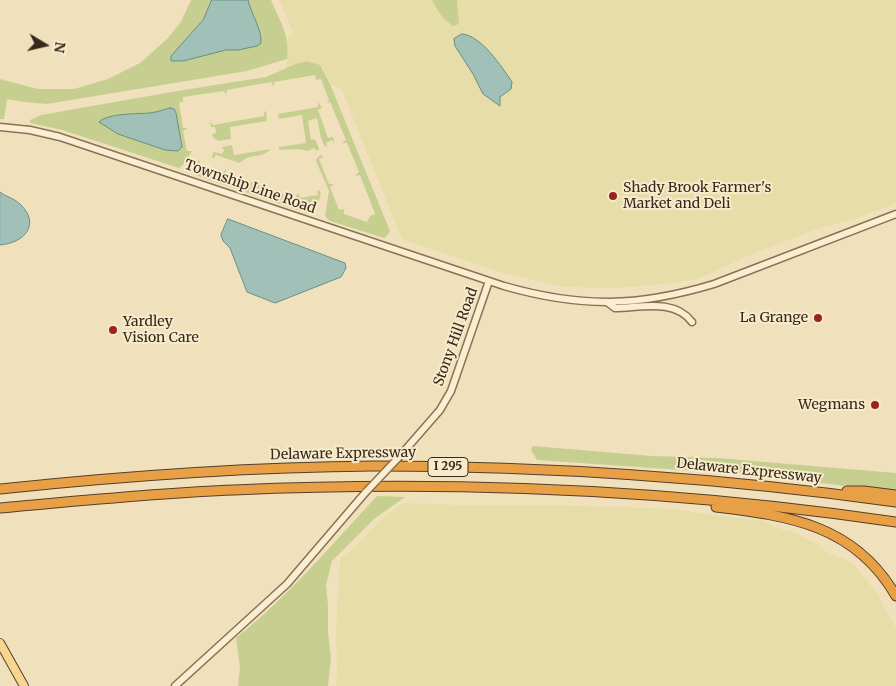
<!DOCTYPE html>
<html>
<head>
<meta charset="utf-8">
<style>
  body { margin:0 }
  #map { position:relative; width:896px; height:686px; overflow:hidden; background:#f0e1bc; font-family:Merriweather,serif }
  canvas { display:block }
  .north { position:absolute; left:20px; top:20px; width:50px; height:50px; -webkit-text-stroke:4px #f7ebcc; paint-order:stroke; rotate:99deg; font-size:14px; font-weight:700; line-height:20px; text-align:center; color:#37281b }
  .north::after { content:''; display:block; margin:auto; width:18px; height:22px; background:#37281b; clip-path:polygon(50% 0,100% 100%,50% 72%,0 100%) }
</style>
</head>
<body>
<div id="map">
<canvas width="896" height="686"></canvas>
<div class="north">N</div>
</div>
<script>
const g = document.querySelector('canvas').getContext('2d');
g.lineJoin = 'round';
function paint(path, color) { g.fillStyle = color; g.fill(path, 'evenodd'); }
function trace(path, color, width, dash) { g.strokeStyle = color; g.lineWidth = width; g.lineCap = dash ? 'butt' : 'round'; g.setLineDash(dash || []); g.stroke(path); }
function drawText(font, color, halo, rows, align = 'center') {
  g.font = font + ' Merriweather,serif'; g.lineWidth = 4; g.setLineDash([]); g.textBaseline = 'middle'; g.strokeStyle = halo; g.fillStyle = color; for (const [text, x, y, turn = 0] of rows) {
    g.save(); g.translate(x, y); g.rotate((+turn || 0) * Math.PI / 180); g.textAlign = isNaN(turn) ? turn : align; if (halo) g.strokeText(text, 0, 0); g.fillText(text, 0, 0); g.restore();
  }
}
paint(new Path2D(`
  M279,0h153l4,10 22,13 -1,-23h439v203l-36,14 -43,12 -60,23 -60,27 -25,4 -55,5 -54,-1 -63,-15 -98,-33 -61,-151 -11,-4 -7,-16 -7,-4 -9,-3 -9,2 -12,7 2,-18 -1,-13 7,-5z
  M402,503l58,2 136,1 73,3 95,12 10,6 22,6 23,12 10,9 16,5 10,7 23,29 18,33v58h-560l1,-14 -1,-42 4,-71 16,-13 22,-23z`), '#e6dda9');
paint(new Path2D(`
  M191,0h80c8,19 20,38 16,59l-40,12 -200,33 -23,-2 -17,-3 -3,20h-4v-40l38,10h36l34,-10 32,-16 27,-24 14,-17z
  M432,0h25l2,24 -6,2c-10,-7 -16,-15 -21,-26z
  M307,61l13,4 10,19 60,147 -4,6 -2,1 -54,-17 -5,-5 4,-25 -13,-30 1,-3 4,-3 2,2 -4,2 10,25h5l-4,3 9,23 5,-1v5l23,8 3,-6 5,-2 -15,-39 -5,1 4,-4 -12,-29h-5l4,-3 -16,-38 -4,1 3,-3 -8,-21 -5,1 -1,-5 -41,7v5l-3,-5 -44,8 -1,5 -2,-4 -41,6v5l-4,1 4,25h5l-5,3 4,20h5l-9,14 -4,3 -117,-38 -32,-7v-3l11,-5 136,-24 89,-14 32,-14z
  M318,102l4,6 -4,2 10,28 5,-1 2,7 -3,-4 -6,3 1,3 -2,1 -4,-9 -4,-20 -9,3 3,19 4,-1 4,10 -2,2 -3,-3 -6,3 -10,-2 -19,1v-3l27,-4 -4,-28 -23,4 -1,-5 40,-7z
  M266,111l1,10 -37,6 1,12 -13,2 -5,-4 -1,-3 4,-1 -1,-6h-4l-1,-6 3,4 51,-9v-4z
  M232,145l2,10 37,-6c-11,11 -21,3 -31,14l-24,-8 -2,3h-2l1,-6 9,2 2,-4 -2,-3z
  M197,160l3,1 -1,4 24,8 3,-4v5l28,9 3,-3 -1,4 39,14 3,-5 2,5 18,-3 -1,-4 2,-1 2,4c-3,8 -4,18 -14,19l-109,-37 -5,-7 2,-7z
  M533,446l119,10 66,2 178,15v19l-177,-21 -9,1 -173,-12 -6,-10z
  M377,496l28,1 -31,22 -42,42 -6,24 2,20v27l3,26 -3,28h-90l2,-19 -4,-29c52,-41 96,-94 141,-142z`), '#c7cf90');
const water = new Path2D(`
  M212,0h36c3,14 14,29 13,43l-4,3 -19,4h-12l-43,11h-12v-5l32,-36z
  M462,34c19,1 40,33 50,48l-1,7 -11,8v9l-17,-12 -10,-20 -18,-28 -1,-7z
  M170,108l4,1 2,4 6,34 -4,4 -13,-1 -47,-16 -19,-12c9,-9 38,-8 51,-9 7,-1 13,-3 20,-5z
  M0,192c6,5 12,5 20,12 21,20 5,39 -20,41z
  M228,219l117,44 1,5 -5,9 -66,26 -28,-11 -17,-44 -7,-7 -2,-6z`);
paint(water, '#a1c1b8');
trace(water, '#688f85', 1);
const minor = new Path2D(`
  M0,127l30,3 30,7 444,149c77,22 134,21 210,-2l182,-70
  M607,302l8,6c25,0 59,-10 77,14
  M399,457l41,-47 11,-19 38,-110
  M175,686l112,-102 78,-91`);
const major = new Path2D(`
  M0,643l24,43`);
const highway = new Path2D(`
  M0,489c124,-13 249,-22 374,-23 175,0 349,12 522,36
  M847,491h17l32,4
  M716,507c74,9 139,18 180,89
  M0,508c78,-7 156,-15 234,-18 221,-10 443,0 662,32`);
trace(minor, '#897155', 9);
trace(major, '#563e2a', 10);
trace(highway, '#563e2a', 11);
trace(minor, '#fbeed0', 6);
trace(major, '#f7d790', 8);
trace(highway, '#e7a046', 9);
const minorBridge = new Path2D(`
  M365,493l34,-36`);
trace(minorBridge, '#897155', 9, []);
trace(minorBridge, '#fbeed0', 6);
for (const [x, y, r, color] of [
  [613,196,5,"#9c2122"],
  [818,318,5,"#9c2122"],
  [113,330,5,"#9c2122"],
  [875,405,5,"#9c2122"]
]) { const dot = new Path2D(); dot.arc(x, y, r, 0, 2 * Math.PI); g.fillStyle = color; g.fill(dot); trace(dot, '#f7ebcc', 2); }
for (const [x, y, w] of [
  [448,467,40]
]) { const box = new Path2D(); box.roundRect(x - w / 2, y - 9.5, w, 19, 4); g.fillStyle = '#f7ebcc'; g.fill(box); trace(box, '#37281b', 1); }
drawText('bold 12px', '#37281b', null, [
  ["I 295",448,467]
]);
drawText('14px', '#37281b', '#f7ebcc', [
  ["Township Line Road",250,187,19],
  ["Stony Hill Road",456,337,-70],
  ["Delaware Expressway",343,454,-1],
  ["Delaware Expressway",749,471,6]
]);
drawText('14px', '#37281b', '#f7ebcc', [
  ["Shady Brook Farmer's",623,188],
  ["Market and Deli",623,204],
  ["La Grange",808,318,"right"],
  ["Yardley",123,322],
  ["Vision Care",123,338],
  ["Wegmans",865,405,"right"]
], 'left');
</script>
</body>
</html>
